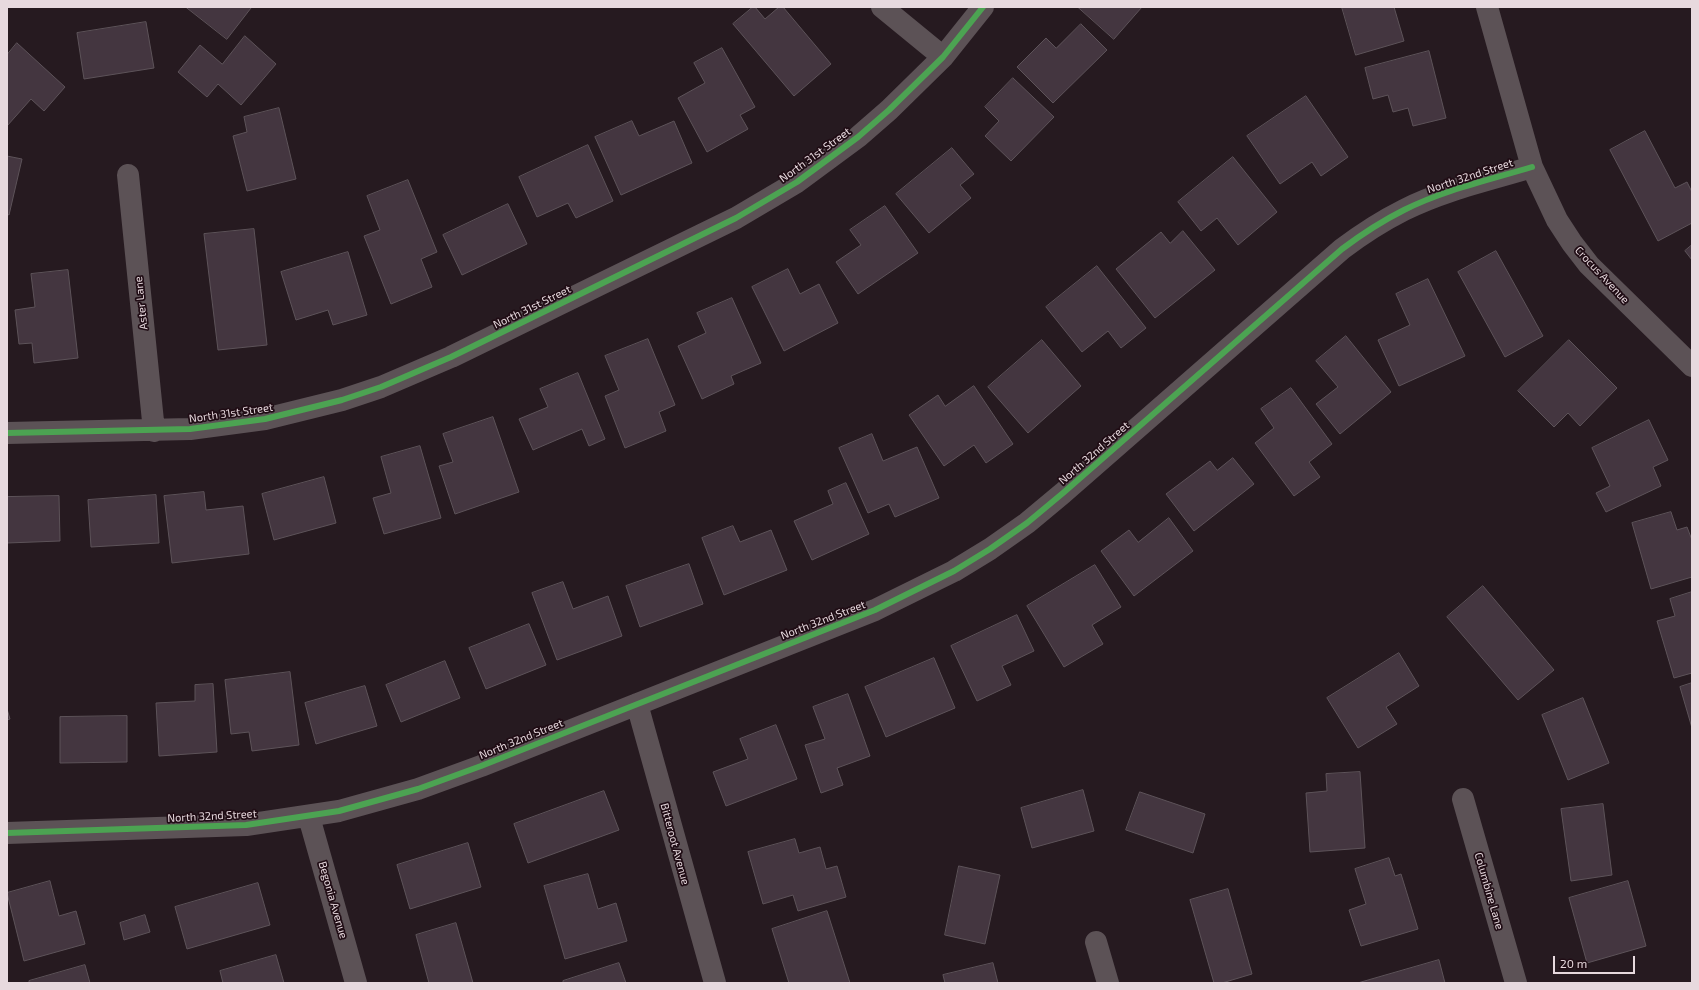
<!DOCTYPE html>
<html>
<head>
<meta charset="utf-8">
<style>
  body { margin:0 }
  #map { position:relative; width:1699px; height:990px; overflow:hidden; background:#261a20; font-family:"Exo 2",sans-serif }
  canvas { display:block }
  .frame { position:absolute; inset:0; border:8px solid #e7d9de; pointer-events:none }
  .scale { position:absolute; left:1553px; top:956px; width:82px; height:18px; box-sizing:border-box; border:2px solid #e7d9de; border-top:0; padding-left:5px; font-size:12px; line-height:14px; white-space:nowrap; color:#e7d9de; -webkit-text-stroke:3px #200d15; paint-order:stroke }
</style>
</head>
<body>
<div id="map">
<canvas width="1699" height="990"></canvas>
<div class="frame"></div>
<div class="scale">20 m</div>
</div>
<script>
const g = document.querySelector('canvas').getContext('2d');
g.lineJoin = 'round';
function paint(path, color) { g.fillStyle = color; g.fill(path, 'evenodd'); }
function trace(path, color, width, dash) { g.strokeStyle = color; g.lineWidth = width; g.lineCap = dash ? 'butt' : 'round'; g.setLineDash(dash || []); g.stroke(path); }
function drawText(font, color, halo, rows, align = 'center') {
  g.font = font + ' "Exo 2",sans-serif'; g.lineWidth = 3.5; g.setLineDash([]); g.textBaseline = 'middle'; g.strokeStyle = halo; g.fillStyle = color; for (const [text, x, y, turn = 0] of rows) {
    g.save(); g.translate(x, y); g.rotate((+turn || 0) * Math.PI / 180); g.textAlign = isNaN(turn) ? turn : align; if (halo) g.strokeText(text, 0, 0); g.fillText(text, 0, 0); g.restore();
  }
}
const building = new Path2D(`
  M186,7h64l1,1 -24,31z
  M753,7h2l10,12 14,-12h4l48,57 -37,32 -61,-72z
  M1078,7h64l-28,32z
  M1342,7h52l10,34 -48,14z
  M146,22l8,46 -70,11 -7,-46z
  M1081,24l26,26 -54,53 -36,-36 29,-29 10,10z
  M245,36l31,28 -35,41 -23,-21 -11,13 -29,-25 22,-27 22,19z
  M17,43l48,44 -21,24 -13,-12 -24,27v-71z
  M722,48l33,59 -15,8 8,14 -41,23 -29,-54 27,-15 -11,-20z
  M1429,51l17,67 -33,8 -5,-18 -15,4 -5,-17 -15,4 -8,-31z
  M1013,78l41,39 -43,44 -26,-25 14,-15 -14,-14z
  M1306,96l42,61 -27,19 -9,-14 -32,22 -33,-48z
  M279,108l17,71 -49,12 -14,-55 14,-4 -3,-15z
  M632,121l7,15 35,-15 18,42 -71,32 -26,-58z
  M1645,131l30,57 12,-6 5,10v31l-34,18 -48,-91z
  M588,145l25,56 -37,17 -8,-15 -31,14 -18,-40z
  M952,148l22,26 -14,11 11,13 -42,35 -33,-39z
  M7,156l15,3 -13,56 -2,-1z
  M1233,157l44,55 -39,33 -21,-27 -16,13 -23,-29z
  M408,180l29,72 -16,7 11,28 -41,17 -27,-68 16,-6 -13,-34z
  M508,204l19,40 -65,31 -19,-40z
  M885,206l33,47 -60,41 -22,-32 25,-17 -11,-15z
  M254,229l13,116 -49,5 -14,-116z
  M1183,231l32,39 -60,48 -39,-49 45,-37 9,11z
  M1692,245v15l-7,-9z
  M1496,251l47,85 -38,21 -47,-85z
  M348,252l19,63 -34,10 -5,-15 -32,10 -15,-48z
  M1097,266l49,62 -25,20 -13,-17 -26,21 -36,-45z
  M788,269l12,25 19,-10 19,39 -54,28 -32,-64z
  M68,270l10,88 -44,5 -2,-20 -13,1 -4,-34 20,-3 -4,-33z
  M1428,279l37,77 -66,30 -21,-46 32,-15 -14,-31z
  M732,298l29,65 -30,13 3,8 -32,15 -24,-53 28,-13 -9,-20z
  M1346,336l45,56 -51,42 -24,-30 22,-17 -22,-26z
  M648,339l27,66 -16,7 7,19 -41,17 -20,-52 14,-6 -14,-34z
  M1042,340l39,46 -53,47 -40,-46z
  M1569,340l48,48 -37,38 -12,-13 -14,14 -36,-36z
  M578,373l27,66 -16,7 -7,-17 -49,21 -14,-31 29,-12 -8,-18z
  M974,386l39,58 -27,19 -12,-18 -30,21 -35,-51 29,-20 7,11z
  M1291,388l41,56 -23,18 11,15 -26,19 -39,-53 19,-15 -13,-19z
  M493,417l26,75 -64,22 -16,-48 14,-4 -10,-28z
  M1649,420l19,40 -15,7 8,19 -55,26 -10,-19 14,-7 -18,-38z
  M872,434l11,27 34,-14 22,51 -44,19 -6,-13 -21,9 -29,-65z
  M420,446l21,72 -57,16 -11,-36 18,-5 -10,-36z
  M1233,458l21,26 -60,47 -28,-37 44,-33 7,9z
  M324,477l12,46 -62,17 -12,-46z
  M846,483l23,51 -57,26 -18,-39 39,-17 -5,-13z
  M204,492l2,18 37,-4 6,48 -77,9 -8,-67z
  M156,495l3,48 -68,4 -3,-47z
  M59,496l1,45 -53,2v-46z
  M1671,512l6,18 10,-3 5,13v37l-41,12 -19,-66z
  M1169,518l24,33 -59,45 -33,-45 28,-21 9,12z
  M733,526l7,16 31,-12 16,40 -63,25 -22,-57z
  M689,564l14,40 -63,23 -14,-41z
  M1095,565l26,42 -29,18 11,19 -39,23 -37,-61z
  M563,582l10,27 35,-13 14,40 -65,24 -25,-67z
  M1483,586l71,84 -36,30 -71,-83z
  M1692,592v81l-18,5 -17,-57 18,-5 -5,-17z
  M1017,615l17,36 -32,15 9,19 -34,16 -26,-55z
  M529,624l17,41 -60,24 -17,-41z
  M1399,653l20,33 -33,21 11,17 -39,24 -31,-50z
  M934,658l21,50 -69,29 -21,-50z
  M445,661l15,37 -59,24 -15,-37z
  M290,672l9,73 -47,6 -3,-19 -18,2 -6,-54z
  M1692,683v45l-12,-41z
  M213,684l4,68 -58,4 -3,-53 39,-2v-16z
  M365,686l12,40 -61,18 -11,-41z
  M848,694l22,62 -33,12 6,17 -22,8 -16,-48 20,-6 -12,-32z
  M1583,698l26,65 -41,17 -26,-65z
  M7,709l3,10 -3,1z
  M127,716v46l-67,1v-46z
  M776,725l21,54 -71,27 -13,-34 35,-13 -8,-20z
  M1360,772l5,76 -55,4 -4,-59 21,-2 -1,-17z
  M1083,790l11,41 -62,17 -11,-40z
  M604,791l15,39 -91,33 -14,-39z
  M1140,792l65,22 -12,39 -67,-23z
  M1603,804l9,71 -41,6 -10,-72z
  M795,839l4,14 21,-6 6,22 11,-3 9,31 -48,14 -5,-16 -30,9 -15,-52z
  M468,843l13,44 -71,22 -13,-44z
  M1389,858l6,18 6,-2 17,55 -57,17 -12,-36 17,-6 -11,-35z
  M959,866l41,9 -15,69 -40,-9z
  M588,874l10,35 18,-6 11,38 -62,18 -21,-73z
  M50,881l9,35 17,-5 9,33 -61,17 -17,-68z
  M1628,881l18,65 -59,17 -18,-65z
  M258,883l12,42 -83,24 -12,-42z
  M1228,889l24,85 -30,9h-8l-24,-83z
  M827,911l23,72h-61l-17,-54z
  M145,915l5,17 -26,8 -4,-17z
  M456,923l17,60h-44l-13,-48z
  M276,955l8,28h-61l-3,-12z
  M1439,960l6,23h-87z
  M619,963l7,20h-63v-2z
  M993,963l5,20h-53l-2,-8z
  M85,965l5,18h-61v-2z`);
paint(building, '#443640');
trace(building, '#5d5359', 1);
trace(new Path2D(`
  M882,7l61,50
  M1487,7l45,160 25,53 15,23 17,22 103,101
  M128,175l26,256
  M7,433l183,-4 75,-10 77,-19 39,-13 70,-30 285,-139 61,-36 61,-45 31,-27 54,-53 40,-50
  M637,704l78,279
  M1463,799l53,184
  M309,817l47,166
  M7,833l239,-8 93,-14 79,-22 63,-23 394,-156 79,-39 36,-22 37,-26 36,-30 279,-244c20,-15 40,-28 62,-39 40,-20 85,-30 128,-43
  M1096,942l12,41`), '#5c5256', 22);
trace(new Path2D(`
  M7,433l183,-4 75,-10 77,-19 39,-13 70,-30 285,-139 61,-36 61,-45 31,-27 54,-53 40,-50
  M7,833l239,-8 93,-14 79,-22 63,-23 394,-156 79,-39 36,-22 37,-26 36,-30 279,-244c20,-15 40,-28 62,-39 40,-20 85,-30 128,-43`), '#4ca352', 6);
drawText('11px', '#e7d9de', '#200d15', [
  ["North 31st Street",815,155,-36],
  ["North 32nd Street",1470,176,-18],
  ["Crocus Avenue",1602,275,47],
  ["Aster Lane",141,303,-96],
  ["North 31st Street",532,307,-26],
  ["North 31st Street",231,413,-8],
  ["North 32nd Street",1094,453,-41],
  ["North 32nd Street",823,620,-21],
  ["North 32nd Street",521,739,-22],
  ["North 32nd Street",212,816,-3],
  ["Bitteroot Avenue",675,844,75],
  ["Columbine Lane",1489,891,74],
  ["Begonia Avenue",333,900,74]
]);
</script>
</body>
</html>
